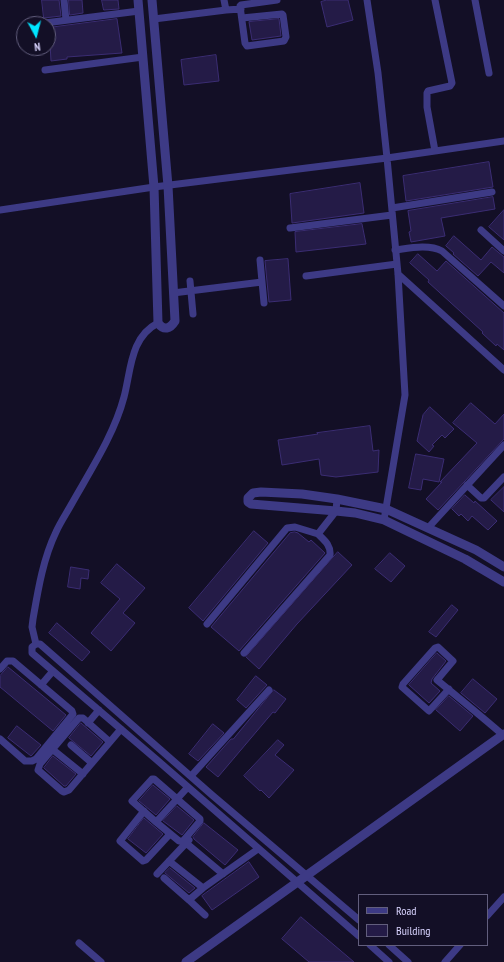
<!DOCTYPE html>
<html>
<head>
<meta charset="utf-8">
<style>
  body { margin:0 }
  #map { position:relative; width:504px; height:962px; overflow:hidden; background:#130f26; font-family:"PT Sans Narrow",sans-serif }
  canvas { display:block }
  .legend { position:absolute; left:358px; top:894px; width:130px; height:52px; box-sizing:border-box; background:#130f26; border:1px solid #625e7d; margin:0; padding:5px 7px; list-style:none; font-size:12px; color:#d9d4ff }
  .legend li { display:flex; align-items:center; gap:8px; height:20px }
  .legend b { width:20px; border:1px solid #625e7d }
  .north { position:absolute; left:16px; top:16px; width:40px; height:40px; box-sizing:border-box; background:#130f26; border:1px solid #625e7d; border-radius:50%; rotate:173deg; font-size:11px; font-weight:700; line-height:16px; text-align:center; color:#d9d4ff }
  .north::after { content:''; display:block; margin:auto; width:14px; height:18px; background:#00e5ff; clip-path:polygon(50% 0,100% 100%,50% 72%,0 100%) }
</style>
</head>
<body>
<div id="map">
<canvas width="504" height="962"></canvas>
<ul class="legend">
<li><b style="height:5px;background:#3d3a85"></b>Road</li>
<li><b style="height:11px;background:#241b47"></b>Building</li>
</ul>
<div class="north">N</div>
</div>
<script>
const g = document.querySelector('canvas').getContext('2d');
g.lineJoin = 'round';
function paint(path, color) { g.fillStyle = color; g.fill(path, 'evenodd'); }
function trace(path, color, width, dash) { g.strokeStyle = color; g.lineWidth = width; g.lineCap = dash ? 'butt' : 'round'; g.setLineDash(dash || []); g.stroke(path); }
const building = new Path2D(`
  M42,0h17l2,16 -17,2z
  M69,0h13l1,13 -13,2z
  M102,0h16l1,9 -15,1z
  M327,0h21l5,20 -26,7 -6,-25z
  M117,19l5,34 -55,4v2l-16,2 -1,-17h-2v-16z
  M279,19l2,17 -29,4 -3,-18z
  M216,55l3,26 -35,4 -3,-25z
  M489,162l4,25 -87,14 -3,-25z
  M360,183l4,30 -72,10 -2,-29z
  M493,197l2,12 -54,9 4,18 -34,6 -2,-10 2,-1 -3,-20z
  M504,210v30l-15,-13z
  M362,224l4,20 -70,8 -1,-20z
  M454,236l27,24 11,-13 12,10v16l-13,-11 -13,14 -25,-22 1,-1 -8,-7z
  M418,254l19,17 9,-10 58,52v37l-7,-6 -1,2 -14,-13 1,-1 -55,-50 1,-2 -19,-17z
  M288,259l3,41 -22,2 -4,-41z
  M471,403l24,21 9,-10v25l-66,71 -12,-11 16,-17h-2l37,-39 -24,-20z
  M430,407l24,22 -9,9 -3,-3 -10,10 2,1 -5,6 -12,-11 6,-26z
  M370,426l3,25 6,-1 -1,22 -42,5 -15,-2 -2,-16 -37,6 -4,-25 40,-6 -1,-1z
  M416,454l28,5 -5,23 -16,-3 -2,11 -12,-2z
  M504,487v25l-13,-12z
  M465,495l9,8 1,-2 22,20 -9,9 -16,-14 -4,5 -7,-7 -2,2 -7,-7z
  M254,531l14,12 -65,78 -14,-13z
  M295,532l3,1 11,9 2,-2 14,13 -86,98 -28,-24 79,-94z
  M338,552l14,13 -55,59 -38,45 -13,-12z
  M390,553l15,13 -14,16 -16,-13z
  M117,564l28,24 -22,25 12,10 -24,28 -20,-18 29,-34 -19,-16z
  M71,567l18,3 -1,9 -7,-1 -1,11 -12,-2z
  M452,605l6,5 -22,27 -7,-5z
  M57,623l33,29 -8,9 -33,-28z
  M437,653l9,8 -14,18 -1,4 9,8 -11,12 -20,-18z
  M8,667l58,48 -13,16 -53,-44v-11z
  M256,676l11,9 -21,23 -9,-8z
  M473,679l24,20 -12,14 -24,-20z
  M274,690l12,9 -11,14 -2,-1 -55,65 -12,-10 25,-28h2z
  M449,696l24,20 -13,15 -24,-21z
  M81,723l22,19 -12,14 -22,-18z
  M213,724l11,9 -26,28 -9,-7z
  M17,726l24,19 -10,11 -23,-18z
  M278,740l6,5 -9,10 19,15 -25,28 -8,-8 -1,1 -16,-15z
  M53,756l23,18 -10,12h-2l-20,-18z
  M153,785l17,14 -14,16 -17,-14z
  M177,806l17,14 -12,15 -19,-14z
  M144,818l19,16 -17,19 -18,-14z
  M204,823l34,27 -13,15 -31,-26 -1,-2z
  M249,862l10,15 -47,33 -10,-14z
  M170,868l25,20 -6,5 -24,-20z
  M301,917l53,45h-45l-27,-23z`);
paint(building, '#241b47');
trace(building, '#3b2d73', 1);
trace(new Path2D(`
  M64,0l2,20
  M367,0l11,73 9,85 11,116 7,121 -21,125
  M475,0l14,73
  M226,10l15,-1
  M242,18l40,-4 1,1 3,22 -2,4 -37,5 -2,-3 -5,-37 1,-1 36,-5
  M154,19l72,-9 -2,-10
  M45,23l94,-12
  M45,70l98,-13
  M435,151l-8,-44v-14l1,-2 22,-5 2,-3 -17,-83
  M392,208l100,-16
  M0,210l154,-23 233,-29 117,-17
  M290,228l102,-13
  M481,230l23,21
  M395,250c15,-2 34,-6 47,1l62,55
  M260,260l4,43
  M398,274l106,96
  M306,276l91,-12
  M190,281l3,33
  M173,293l89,-11
  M467,485l14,13h3l20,-21
  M428,528l76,-83
  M207,624l80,-96 8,-1 23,7 18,-23 1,-12
  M36,644l-4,-17 1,-8c5,-29 10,-60 23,-87 4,-9 10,-18 15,-27 19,-34 43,-70 53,-108 7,-26 6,-60 34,-74
  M244,653l86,-98c1,-10 -6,-15 -12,-21
  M0,669l7,-8h6l59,50 1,3 -37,45 -4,2h-7l-25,-22
  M41,685l12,-14
  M449,689l-20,22 -27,-24 1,-3 32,-36 3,-1 15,14 -16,19c22,18 44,36 66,55
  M88,723l11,-13
  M110,742l-27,-24h-4l-39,46 -2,6 24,21 2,1 5,-2 52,-61
  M71,745l21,18
  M52,749l31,25
  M191,776l78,-86
  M144,811l-24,30 23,20 3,-1 24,-26
  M156,822l-24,-21 20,-22h2l46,40v2l-17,20h-4l-23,-19 32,-35
  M186,843l37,31
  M169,861l34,27 55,-39
  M157,874l32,-34
  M164,878l25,22
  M203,888l-14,12 16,15
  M487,916l17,-19
  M359,920l-147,-125 -172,-151h-4l-4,3v6l125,107 202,176
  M79,943l22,19
  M370,945l19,17
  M389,945l19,17
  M445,962l15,-17`), '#3d3a85', 7);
trace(new Path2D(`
  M138,0l16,187 4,136c6,8 12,6 17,-2l-7,-135 -16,-186
  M504,567l-28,-17 -90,-41 -49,-10 -35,-5 -41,-2 -8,1 -5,5v4l3,2 85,7 19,2 29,7 81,39 39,23
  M186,962l318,-228`), '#3d3a85', 9);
</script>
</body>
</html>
